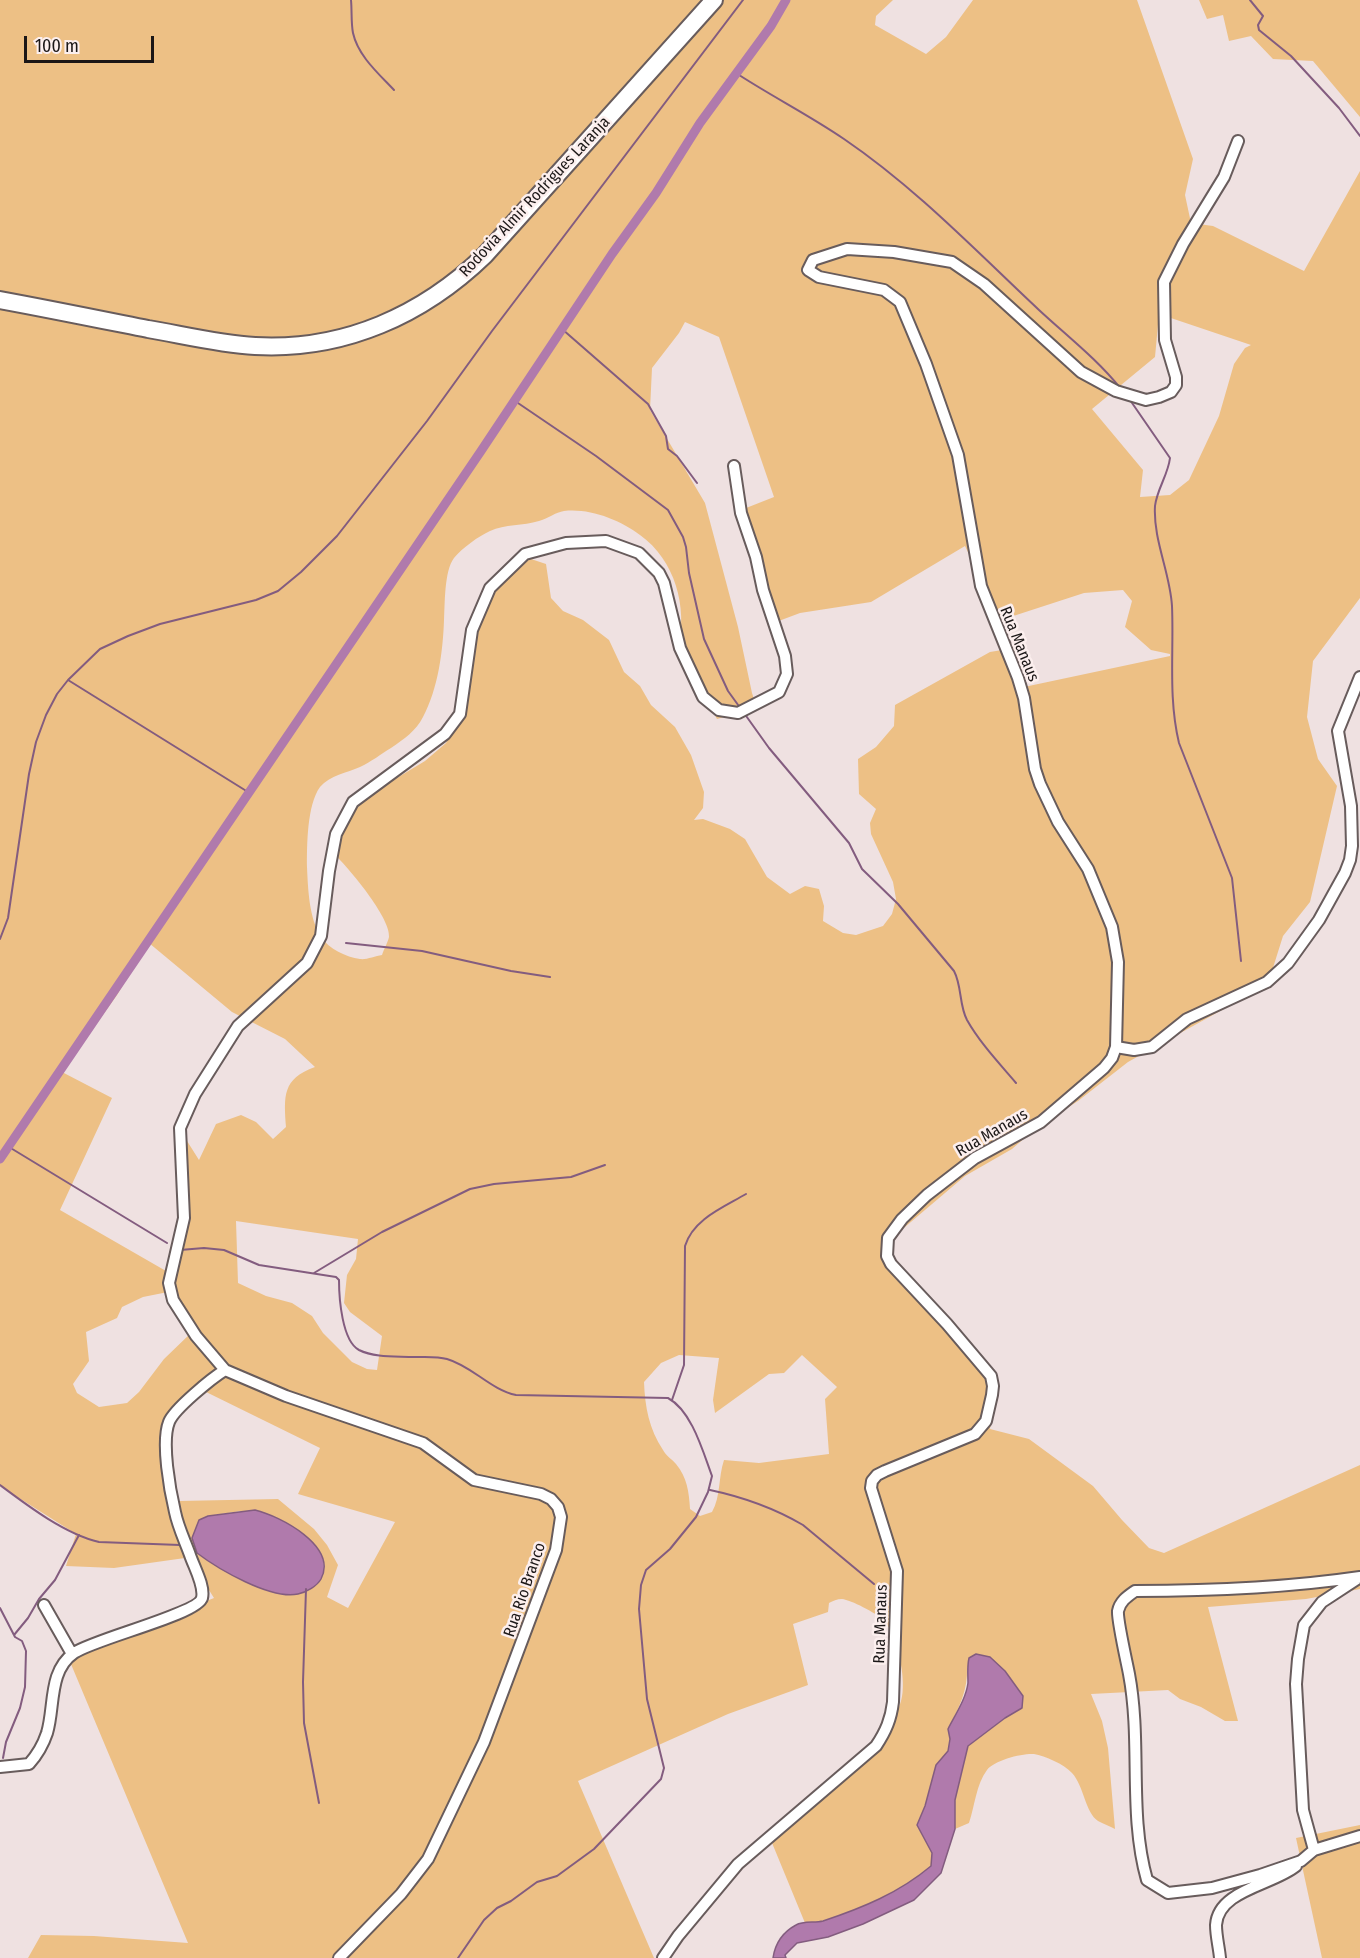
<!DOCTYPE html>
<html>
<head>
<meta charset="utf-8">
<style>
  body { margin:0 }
  #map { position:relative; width:1360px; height:1958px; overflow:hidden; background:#efe1e1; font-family:"Fira Sans Condensed",sans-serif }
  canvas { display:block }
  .scale { position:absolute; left:24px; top:36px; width:130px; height:27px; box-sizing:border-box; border:3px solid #1b1717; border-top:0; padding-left:8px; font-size:18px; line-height:21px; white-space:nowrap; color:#1b1717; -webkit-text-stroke:4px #fcefee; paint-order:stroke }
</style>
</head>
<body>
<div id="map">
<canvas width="1360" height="1958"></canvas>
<div class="scale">100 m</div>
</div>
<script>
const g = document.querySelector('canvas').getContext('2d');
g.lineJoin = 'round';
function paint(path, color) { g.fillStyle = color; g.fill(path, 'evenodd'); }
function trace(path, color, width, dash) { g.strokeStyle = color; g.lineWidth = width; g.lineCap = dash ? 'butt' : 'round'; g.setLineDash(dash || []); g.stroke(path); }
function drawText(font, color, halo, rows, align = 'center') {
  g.font = font + ' "Fira Sans Condensed",sans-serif'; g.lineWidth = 5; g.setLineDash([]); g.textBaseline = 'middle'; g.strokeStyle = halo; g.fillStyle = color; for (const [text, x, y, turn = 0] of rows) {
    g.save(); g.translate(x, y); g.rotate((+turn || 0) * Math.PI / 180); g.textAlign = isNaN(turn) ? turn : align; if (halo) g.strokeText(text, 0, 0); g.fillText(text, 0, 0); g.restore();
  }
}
paint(new Path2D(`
  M0,0h893l-17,16 -1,9 51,29 20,-17 27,-37h164l56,159 -8,36 6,28 22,3 91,45 56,-100v427l-47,63 -6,56 11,42 19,27 -27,116 -27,34 -11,35 -23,24 -121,67 -50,39 -43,28 -23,20 -47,27 -73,62 -7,27 14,16 94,96 1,17 -4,35 39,10 64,47 29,34 27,28 15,5 196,-88v124l-54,10 -98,8 30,114h-13l-24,-14 -21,-8 -12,-9 -77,4 11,27 6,27 7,81c-5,-3 -12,-5 -17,-8 -13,-9 -14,-35 -26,-48 -8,-9 -27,-17 -38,-19 -11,-1 -40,6 -47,16 -11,15 -12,35 -18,53l-14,6v-29l13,-54 37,-28 17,-10 1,-12 -18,-25 -38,-4c1,23 -8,41 -19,62l2,10 -2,13 -12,13 -11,41 -8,19 15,28 -1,13c-30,25 -86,56 -126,57l-35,-85c44,-36 115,-81 131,-137 3,-10 2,-25 0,-36 -3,-17 -6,-33 -19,-46 -6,-6 -31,-19 -40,-20 -5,0 -9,2 -13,4l-1,9 -35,12 15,61 -80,29 -150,67 76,177h-626l13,-23 53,1 94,7 -120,-286 146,-59 -17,-27 -12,-13 -71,10 -48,-2 10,-32 -76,-48zM1159,314l92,31 -6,3 -11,16 -15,52 -30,64 -19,15 -30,2 3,-27 -51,-61 63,-52zM685,322l34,15 55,160 -33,13 27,115 32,-12 71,-11 94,-56 36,74 83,-27 39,-3 9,11 -7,26 26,23 19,4v2l-146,31 -3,-19 -7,-20 -24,4 -95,53 -1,21 -18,21 -18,12 1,35 17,15 -6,14 1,11 22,48 3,17 -4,15 -9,12 -27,9 -13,-2 -20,-12 1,-15 -5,-17 -14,-3 -15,8 -23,-17 -22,-38 -15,-10 -27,-10 -9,1 9,-12 1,-16 -13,-37 -16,-28 -24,-22 -11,-19 -16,-14 -15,-32 -26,-20 -20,-9 -12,-13 -5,-34 -18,-6 -33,32 -17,37 -5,24 -1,19 -11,46 -15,27 -21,18 -48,29 -14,11 -10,11 -13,21 -6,21c14,13 57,64 55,83 -1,5 -5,12 -7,18 -7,1 -16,5 -22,4 -14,-2 -31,-10 -39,-22 -12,-19 -13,-48 -14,-70 0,-22 0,-62 13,-80 10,-12 27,-14 40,-20 11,-5 21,-13 31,-19 13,-9 25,-17 32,-31 15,-28 20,-66 21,-97 1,-15 0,-49 10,-62 8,-10 25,-22 36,-27 15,-7 33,-5 49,-10 8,-2 17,-9 25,-10 26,-3 56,9 76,24 35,25 48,72 38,113l39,71 40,-11 -5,-15 -14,-66 -33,-124 -55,-93 2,-42 27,-35zM149,943l83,69 53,27 30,28c-33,12 -31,29 -29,60l-13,12 -17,-17 -15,-7 -25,9 -17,36 -17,-27 5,87 -21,51 -106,-61 52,-112 -50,-26 55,-77zM236,1221l122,18 -2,20 -9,16 -3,28 6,9 32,24 -5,34 -10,-1 -15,-7 -29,-29 -11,-17 -20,-13 -26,-7 -28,-13zM173,1291l19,41 -28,27 -25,33 -12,11 -28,4 -22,-14 -4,-9 16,-23 -3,-29 31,-14 5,-11 21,-10zM679,1355l40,3 -6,42 2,13 54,-39 15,-1 18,-18 35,32 -12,12 4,55 -70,9 -35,-3c-6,18 -3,36 -12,52l-12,4 -10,-7c-1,-17 -3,-32 -14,-45 -4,-5 -10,-8 -13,-14 -14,-21 -18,-43 -19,-68l17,-19zM202,1390l118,58 -22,46 97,28 -47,86 -21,-11 11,-32 -11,-20 -13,-16 -36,-30 -99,2 -10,-2 -1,-76zM241,1511l79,43 4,10v8c-7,6 -16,17 -25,21 -20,11 -85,-27 -102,-40l2,-33 9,-4z
  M1199,0h161v117l-47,-56 -40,-2 -22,-23 -22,5 -6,-26 -16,4z
  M1360,1825v133h-38l-26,-120z`), '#edc085');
const water = new Path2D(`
  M255,1510c25,6 83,36 66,69 -4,7 -14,13 -23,15 -27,6 -80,-25 -101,-41l-5,-15 7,-18 9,-4z
  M976,1654l14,3 15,14 18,25 -1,12 -17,10 -37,28 -13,54v29l-14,44 -27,27 -51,24 -35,13 -31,6 -12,12 1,3h-13c2,-14 10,-26 23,-33 7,-4 19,-2 27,-4 39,-13 76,-28 108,-55l1,-13 -15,-28 8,-19 11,-41 12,-14 2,-12 -2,-10c7,-14 18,-30 20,-46 0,-9 -1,-16 1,-25z`);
paint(water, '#b07aac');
trace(water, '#835c7f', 1.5);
trace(new Path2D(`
  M351,0c1,11 0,23 2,33 5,23 26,41 41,57
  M1250,0l13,16 -5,9 1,5 32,26 48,52 21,28
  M736,73c35,23 73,42 108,66 72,49 132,112 195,171 28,26 58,49 82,79
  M562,329l86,75 18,32 2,13 9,7 20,27
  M1130,400l40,58c-2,17 -13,31 -15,48 -2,34 15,66 17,100 2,46 -4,91 7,137l53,135 9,83
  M515,401l81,55 72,54 15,27 3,10 3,26 15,66 24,52 13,18
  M68,680l180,112
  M744,713l25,35 80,95 13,26 36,35 56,67c8,15 5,34 13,49 13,23 32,43 49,63
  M0,939l8,-21 21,-144 7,-32 10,-27 11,-21 11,-14 32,-31 28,-13 32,-12 96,-24 22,-9 23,-19 36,-36 90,-115 65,-90 251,-331
  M346,943l76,8 89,20 39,6
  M9,1147l158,96
  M180,1250l24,-2 20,2 35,15 77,12 3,3c0,18 3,61 20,70 16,8 37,6 55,7 10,0 23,-1 33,2 25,7 44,31 69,36l152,3c24,13 35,54 44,78l-4,16 -12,25 -26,32 -24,21 -5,15 -2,24 8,90 17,69 -3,11 -67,70 -37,27 -20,6 -26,19 -14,7 -13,12 -26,38
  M314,1273l68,-41 88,-43 24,-5 77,-7 34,-12
  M672,1400l12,-35 1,-119c8,-27 39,-39 61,-52
  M0,1485c28,21 65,49 99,57l81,3
  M710,1490c33,7 64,18 93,35l71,59
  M306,1589l-3,93 1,41 15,80
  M0,1608l15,29 7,4 4,10 -1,36 -5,21 -14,34 -3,16
  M14,1635l14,-17 11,-19 16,-19 24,-45`), '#835c7f', 2);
trace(new Path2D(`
  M0,1159l481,-708 131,-197 44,-61 44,-70 71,-97 15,-26`), '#b07aac', 9);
const street = new Path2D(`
  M1116,1047l18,3 18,-3 35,-28 80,-37 21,-19 31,-43 26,-47 5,-13 2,-14 -1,-40 -13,-75 22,-54
  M1357,1579l-35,23 -18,23 -6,34 -2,25 7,126 11,40 46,-14
  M44,1605l28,49
  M0,1767l29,-3c9,-10 14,-19 18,-31 8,-26 1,-62 27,-80 20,-14 124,-39 128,-55 3,-12 -8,-31 -12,-43 -5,-14 -12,-28 -15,-43 -5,-21 -14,-70 -6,-90 5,-13 43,-44 56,-52
  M1314,1850l-13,11 -41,14 -48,13 -44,5 -21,-13c-19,-67 -5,-137 -18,-206 -2,-11 -12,-54 -11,-63 2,-10 10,-15 17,-20 76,0 150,-3 225,-14
  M339,1958l62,-64 27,-35 56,-117 72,-192 5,-33 -3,-10 -7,-8 -10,-5 -67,-14 -51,-37 -137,-47 -61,-26 -29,-34 -23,-36 -4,-17 15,-65 -4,-90 15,-34 43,-68 69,-63 14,-27 8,-65 7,-37 17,-32 92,-68 15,-20 12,-84 18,-42 35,-34 41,-11 40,-2 33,12 20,20 5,10 16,65 23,49 16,13 19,3 41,-21 8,-18 -2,-18 -22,-66 -7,-33 -15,-44 -7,-47
  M663,1958l15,-22 60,-72 138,-118c10,-15 15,-27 17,-44l4,-131 -26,-83 1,-7 5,-6 8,-4 90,-37 11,-13 6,-26 1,-9 -2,-10 -44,-52 -56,-60 -4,-8 1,-18 14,-19 25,-24 48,-37 66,-36 63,-54 8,-10 4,-11 2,-85 -6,-35 -24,-58 -30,-47 -18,-38 -5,-15 -11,-71 -6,-20 -37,-92 -23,-131 -32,-91 -26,-62 -16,-12 -65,-13 -11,-7 5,-10 34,-11 47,3 58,10 32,22 97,88 35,19 30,9 13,-3 12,-5 5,-7v-8l-11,-37 -1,-58 19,-38 41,-67 14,-36
  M1220,1958c-1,-11 -4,-22 -4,-33 2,-35 57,-40 80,-59`);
const primary = new Path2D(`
  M0,300c49,9 98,19 148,29 35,6 71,15 107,17 89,5 168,-31 230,-91l229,-255`);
trace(street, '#685c5c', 14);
trace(primary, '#685c5c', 20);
trace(street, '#fff', 10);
trace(primary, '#fff', 16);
drawText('16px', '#1b1717', '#fcefee', [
  ["Rodovia Almir Rodrigues Laranja",535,197,-47],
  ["Rua Manaus",1019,644,68],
  ["Rua Manaus",992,1133,-30],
  ["Rua Rio Branco",525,1590,-71],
  ["Rua Manaus",881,1624,-88]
]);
</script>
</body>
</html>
